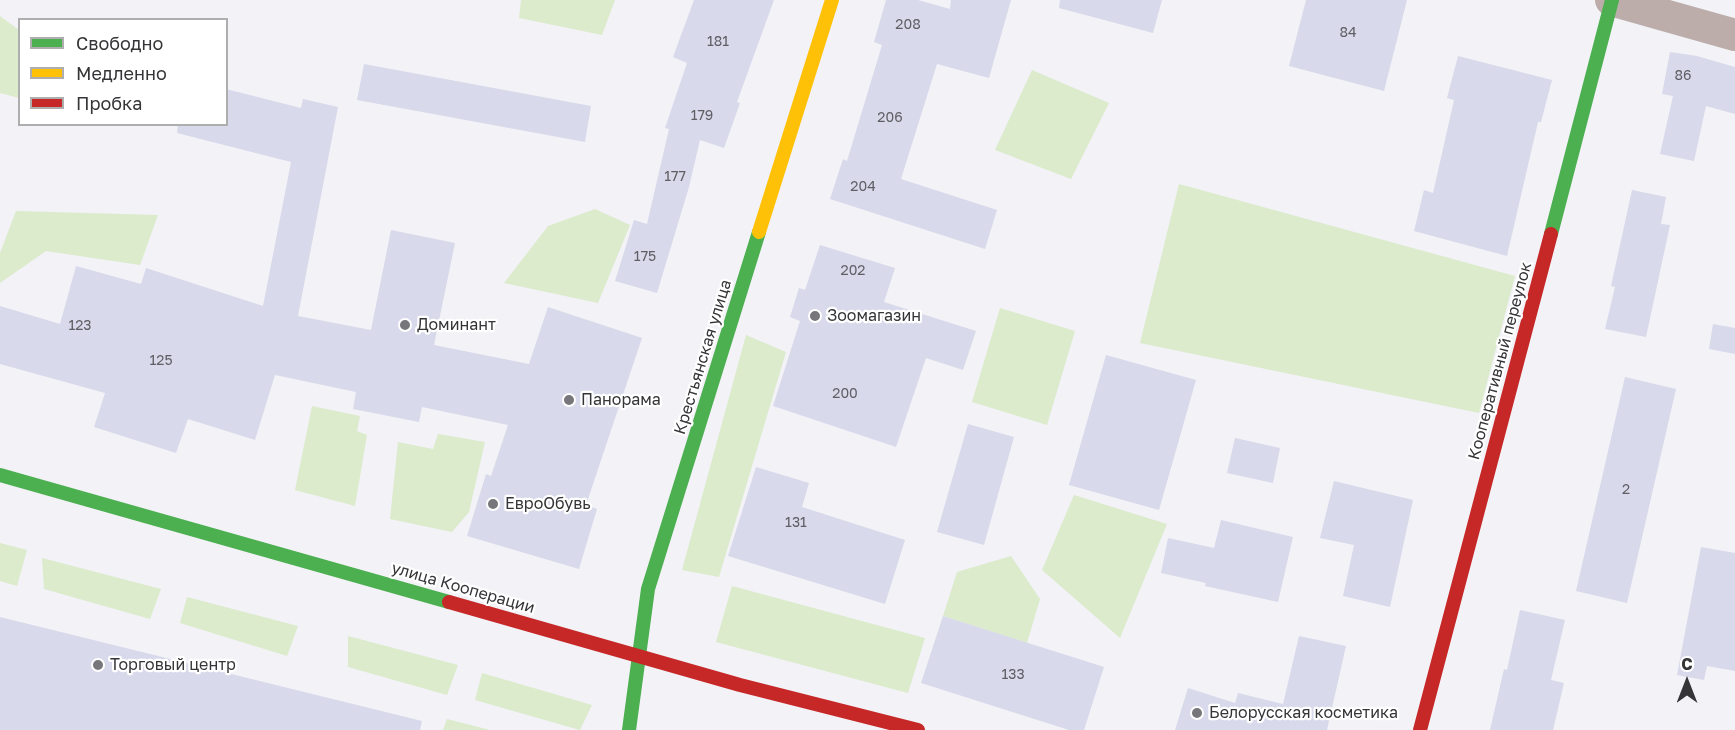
<!DOCTYPE html>
<html>
<head>
<meta charset="utf-8">
<style>
  body { margin:0 }
  #map { position:relative; width:1735px; height:730px; overflow:hidden; background:#f2f2f7; font-family:"Golos Text",sans-serif }
  canvas { display:block }
  .legend { position:absolute; left:18px; top:18px; width:210px; height:108px; box-sizing:border-box; background:#fff; border:2px solid #aeaeaf; margin:0; padding:8px 10px; list-style:none; font-size:18px; color:#353538 }
  .legend li { display:flex; align-items:center; gap:12px; height:30px }
  .legend b { width:30px; border:2px solid #aeaeaf }
  .north { position:absolute; left:1657px; top:652px; width:60px; height:60px; -webkit-text-stroke:4px #fff; paint-order:stroke; rotate:0deg; font-size:16px; font-weight:700; line-height:24px; text-align:center; color:#353538 }
  .north::after { content:''; display:block; margin:auto; width:21px; height:27px; background:#353538; clip-path:polygon(50% 0,100% 100%,50% 72%,0 100%) }
</style>
</head>
<body>
<div id="map">
<canvas width="1735" height="730"></canvas>
<ul class="legend">
<li><b style="height:8px;background:#4caf50"></b>Свободно</li>
<li><b style="height:8px;background:#ffc107"></b>Медленно</li>
<li><b style="height:8px;background:#c62828"></b>Пробка</li>
</ul>
<div class="north">С</div>
</div>
<script>
const g = document.querySelector('canvas').getContext('2d');
g.lineJoin = 'round';
function paint(path, color) { g.fillStyle = color; g.fill(path, 'evenodd'); }
function trace(path, color, width, dash) { g.strokeStyle = color; g.lineWidth = width; g.lineCap = dash ? 'butt' : 'round'; g.setLineDash(dash || []); g.stroke(path); }
function drawText(font, color, halo, rows, align = 'center') {
  g.font = font + ' "Golos Text",sans-serif'; g.lineWidth = 4.5; g.setLineDash([]); g.textBaseline = 'middle'; g.strokeStyle = halo; g.fillStyle = color; for (const [text, x, y, turn = 0] of rows) {
    g.save(); g.translate(x, y); g.rotate((+turn || 0) * Math.PI / 180); g.textAlign = isNaN(turn) ? turn : align; if (halo) g.strokeText(text, 0, 0); g.fillText(text, 0, 0); g.restore();
  }
}
paint(new Path2D(`
  M521,0h94l-13,35 -83,-17z
  M0,16l19,14v68l-19,-5z
  M1032,70l77,33 -38,76 -76,-29z
  M1179,184l336,92 -36,137 -339,-70z
  M595,209l35,16 -32,78 -94,-20 44,-57z
  M16,211l142,4 -18,50 -94,-14 -46,32v-30z
  M1000,308l75,23 -28,94 -75,-23z
  M746,335l40,17 -67,225 -37,-7z
  M312,406l48,10 -3,15 10,4 -12,71 -60,-16z
  M438,434l47,8 -16,70 -17,20 -62,-13 8,-77 35,7z
  M1074,495l93,29 -47,114 -78,-68z
  M0,543l27,7 -10,36 -17,-5z
  M1011,556l29,43 -13,44 -84,-27 14,-44z
  M42,558l119,31 -11,30 -106,-30z
  M732,586l193,52 -17,55 -192,-51z
  M187,597l111,29 -11,30 -107,-33z
  M348,636l110,29 -11,30 -99,-28z
  M482,673l110,32 -12,25 -105,-30z
  M447,719l43,11h-47z`), '#dbebcb');
paint(new Path2D(`
  M694,0h80l-37,102 3,1 -16,45 -24,-8 -11,47 -32,106 -42,-12 19,-61 13,4 22,-95 -4,-1 22,-65 -14,-6z
  M886,0h32l32,9 1,-9h60l-22,78 -52,-14 -36,115 96,31 -12,39 -155,-50 13,-40 4,2 35,-116 -8,-3z
  M1060,0h102l-9,33 -94,-25z
  M1306,0h101l-23,91 -95,-25z
  M1670,52l27,4 38,11v47l-29,-8 -12,55 -34,-7 13,-58 -11,-2z
  M1458,56l94,24 -11,42h-3l-31,134 -93,-25 10,-41 9,3 21,-93 -7,-2z
  M364,64l227,42 -6,36 -228,-42z
  M226,89l75,19 2,-9 35,8 -40,209 73,14 20,-100 64,13 -21,102 95,19 19,-57 94,31 -56,167 11,4 -18,60 -112,-33 19,-62 5,2 17,-51 -86,-18 -3,15 -66,-13 3,-17 -81,-17 -20,65 -67,-21 -12,34 -82,-26 11,-34 -105,-29v-58l60,18 16,-58 65,18 5,-16 117,38 28,-144 -114,-29 1,-9h48z
  M1632,190l34,7 -5,27 9,1 -24,112 -41,-8 10,-42 -4,-1z
  M820,245l75,23 -11,34 92,29 -13,39 -37,-12 -30,89 -123,-41 27,-85 -10,-4 9,-29 6,2z
  M1713,324l22,4v26l-26,-5z
  M1106,355l90,25 -37,130 -90,-25z
  M1625,377l51,12 -49,214 -51,-12z
  M968,424l46,13 -30,108 -47,-13z
  M1235,438l45,10 -7,35 -46,-10z
  M756,467l53,16 -7,24 103,33 -20,64 -157,-48z
  M1334,481l79,19 -23,107 -47,-11 11,-51 -34,-7z
  M1221,520l72,17 -15,65 -73,-16 1,-3 -45,-10 7,-35 46,10z
  M1701,547l34,6v118l-28,-5 -3,14 -27,-5z
  M1520,610l45,10 -14,60 13,3 -11,47h-63l14,-61 3,1z
  M943,616l161,51 -20,63h-15l-148,-47z
  M0,617l422,104 -2,9h-420z
  M1299,636l47,10 -19,84h-152l13,-42 47,15 3,-10 45,11z`), '#d8d9ea');
trace(new Path2D(`
  M1611,0l124,35`), '#bcadaa', 32);
trace(new Path2D(`
  M1551,234l61,-234
  M0,475l449,127
  M629,730l19,-141 111,-357`), '#4caf50', 14);
trace(new Path2D(`
  M759,232l73,-232`), '#ffc107', 14);
trace(new Path2D(`
  M449,602l291,83 178,45
  M1420,730l131,-496`), '#c62828', 14);
for (const [x, y, r, color] of [
  [815,316,6,"#77777b"],
  [405,325,6,"#77777b"],
  [569,400,6,"#77777b"],
  [493,504,6,"#77777b"],
  [98,665,6,"#77777b"],
  [1197,713,6,"#77777b"]
]) { const dot = new Path2D(); dot.arc(x, y, r, 0, 2 * Math.PI); g.fillStyle = color; g.fill(dot); trace(dot, '#fff', 2); }
drawText('14px', '#5e5e64', null, [
  ["208",908,25],
  ["84",1348,33],
  ["181",718,42],
  ["86",1683,76],
  ["179",702,116],
  ["206",890,118],
  ["177",675,177],
  ["204",863,187],
  ["175",645,257],
  ["202",853,271],
  ["123",80,326],
  ["125",161,361],
  ["200",845,394],
  ["2",1626,490],
  ["131",796,523],
  ["133",1013,675]
]);
drawText('16px', '#353538', '#fff', [
  ["Зоомагазин",827,316],
  ["Доминант",417,325],
  ["Панорама",581,400],
  ["ЕвроОбувь",505,504],
  ["Торговый центр",110,665],
  ["Белорусская косметика",1209,713]
], 'left');
drawText('16px', '#353538', '#fff', [
  ["Крестьянская улица",703,357,-73],
  ["Кооперативный переулок",1500,361,-75],
  ["улица Кооперации",463,588,16]
]);
</script>
</body>
</html>
